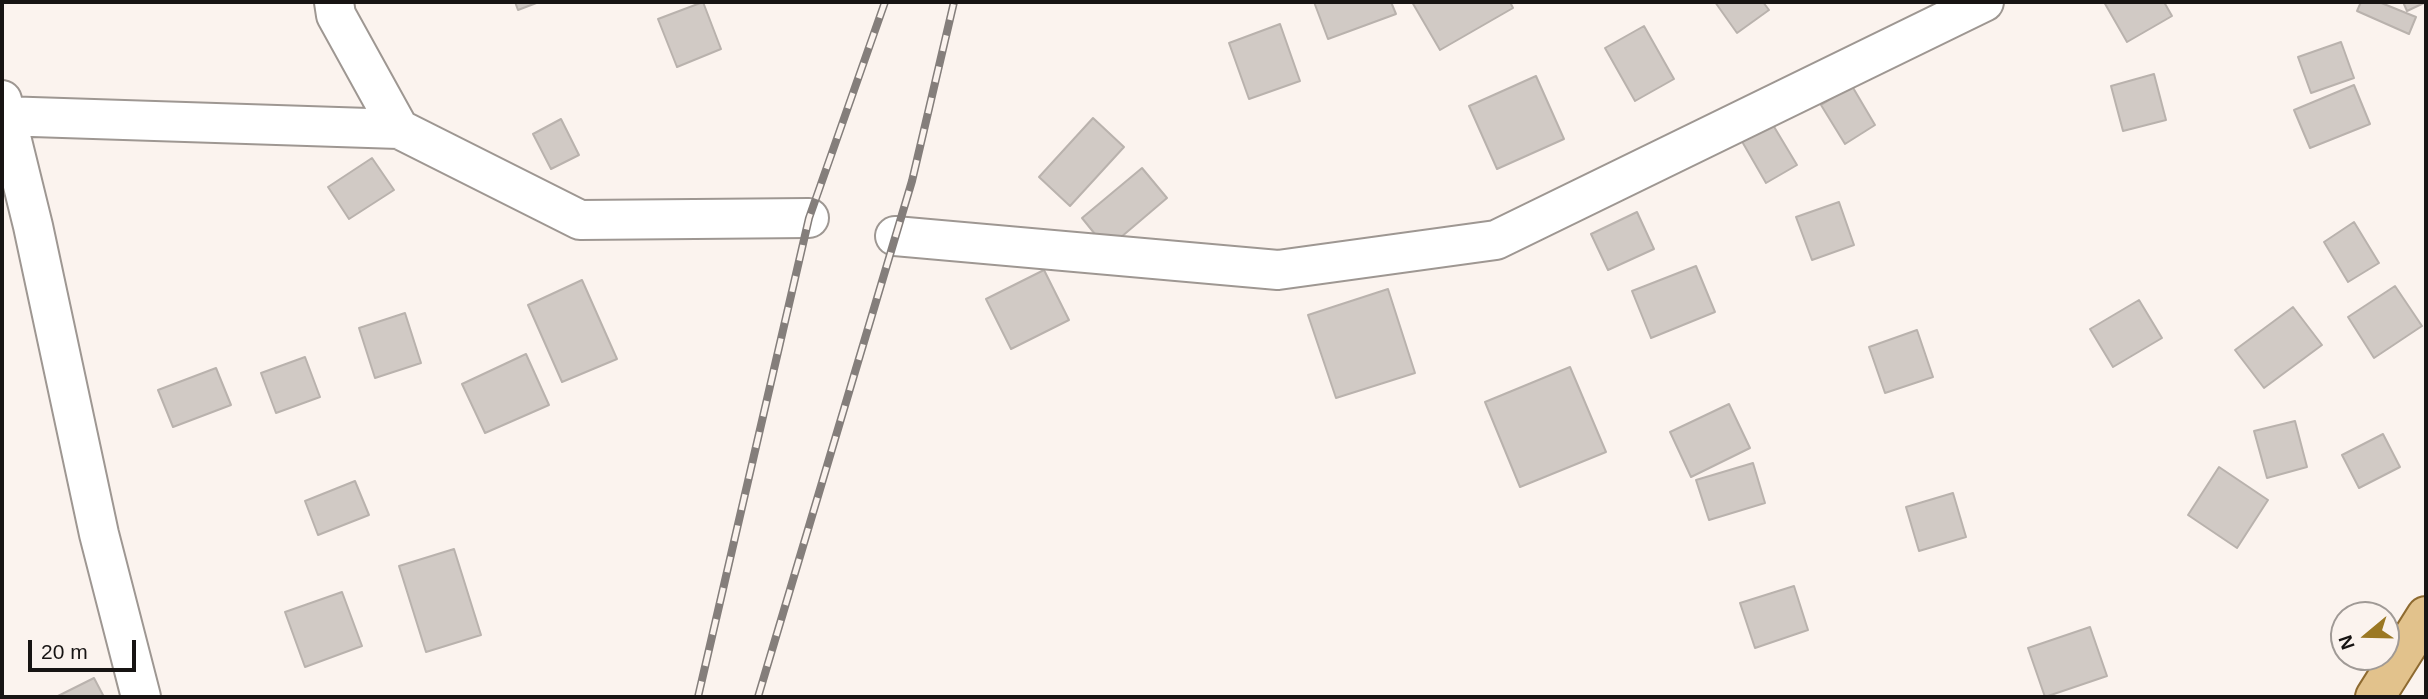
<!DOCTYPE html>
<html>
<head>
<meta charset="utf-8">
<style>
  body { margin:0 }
  #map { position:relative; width:2428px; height:699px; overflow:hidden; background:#fbf3ee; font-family:Arial,sans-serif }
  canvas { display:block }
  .frame { position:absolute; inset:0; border:4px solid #171413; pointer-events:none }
  .north { position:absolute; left:2330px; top:601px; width:70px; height:70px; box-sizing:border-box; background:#fbf3ee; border:2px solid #a09a96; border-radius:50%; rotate:251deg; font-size:19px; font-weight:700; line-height:28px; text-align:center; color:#171413 }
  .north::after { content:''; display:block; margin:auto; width:24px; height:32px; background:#9b7823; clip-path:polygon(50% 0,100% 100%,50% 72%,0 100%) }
  .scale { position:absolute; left:28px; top:640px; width:108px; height:32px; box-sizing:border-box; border:4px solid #171413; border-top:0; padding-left:9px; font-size:21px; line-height:24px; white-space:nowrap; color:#171413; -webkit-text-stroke:5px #fbf3ee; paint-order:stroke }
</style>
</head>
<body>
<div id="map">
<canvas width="2428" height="699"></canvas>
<div class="frame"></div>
<div class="north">N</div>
<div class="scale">20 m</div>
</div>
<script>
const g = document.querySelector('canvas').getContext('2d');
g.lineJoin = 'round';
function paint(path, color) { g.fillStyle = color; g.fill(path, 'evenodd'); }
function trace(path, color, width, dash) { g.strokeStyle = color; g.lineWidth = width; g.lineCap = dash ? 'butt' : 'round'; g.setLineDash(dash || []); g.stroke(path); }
const building = new Path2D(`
  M515,2h24l-21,8z
  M703,2l18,47 -44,18 -19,-48z
  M1314,2h77l5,12 -68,25z
  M1412,2h98l3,6 -73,42z
  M1715,2h48l6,8 -32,23z
  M2104,2h60l8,14 -45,26z
  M2361,2h18l37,15 -7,17 -52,-23z
  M2403,2h23l-19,9z
  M1280,24l20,57 -51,18 -20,-56z
  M1644,26l30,53 -39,22 -30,-53z
  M2341,42l13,36 -43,15 -13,-36z
  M2154,74l12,46 -43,11 -12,-45z
  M1536,76l28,63 -67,30 -28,-63z
  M2354,85l16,39 -60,24 -16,-38z
  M1852,86l23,39 -30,19 -24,-39z
  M1093,118l31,29 -54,59 -31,-29z
  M561,119l18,36 -28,14 -18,-35z
  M1770,120l27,45 -31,18 -26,-45z
  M372,158l22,32 -45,29 -21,-32z
  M1142,168l25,30 -60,51 -25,-31z
  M1839,202l15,43 -42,15 -16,-43z
  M1637,212l17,37 -46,21 -17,-36z
  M2354,222l25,41 -31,19 -24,-40z
  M1696,266l19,46 -64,26 -19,-47z
  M1044,270l25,50 -58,29 -25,-50z
  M582,280l35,79 -55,23 -34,-77z
  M2395,286l27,40 -48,32 -26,-41z
  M1388,289l27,84 -79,25 -28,-83z
  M2139,300l23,38 -49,29 -23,-38z
  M2293,307l29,38 -58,43 -29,-38z
  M405,313l16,50 -46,15 -16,-50z
  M1917,330l16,47 -48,16 -16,-46z
  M526,354l23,51 -64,28 -23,-49z
  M305,357l15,40 -44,16 -15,-40z
  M1570,367l36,85 -86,35 -35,-85z
  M216,368l15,37 -58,22 -15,-37z
  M1729,404l21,44 -59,29 -21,-45z
  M2295,421l12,46 -40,11 -13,-47z
  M2383,434l17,33 -41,21 -17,-33z
  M1753,463l12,40 -56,17 -13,-40z
  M2219,467l49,33 -31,48 -49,-33z
  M355,481l14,34 -51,20 -13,-34z
  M1953,493l13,44 -47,14 -13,-44z
  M454,549l27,86 -55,17 -27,-86z
  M1794,586l14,44 -53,18 -15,-45z
  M342,592l20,54 -57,21 -20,-55z
  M2090,627l17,49 -62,21 -17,-49z
  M94,678l10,19h-48z`);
paint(building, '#d1cac5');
trace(building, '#b9b2ad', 2);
const minor = new Path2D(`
  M334,2l2,13 63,114
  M2,100l31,126 66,308 42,163
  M2,116l397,13 181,91 229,-2
  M895,236l383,34 218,-30 488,-238`);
const major = new Path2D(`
  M2375,697l51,-81`);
trace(minor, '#9e9792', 42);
trace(major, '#8e6a30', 42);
trace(minor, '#fff', 38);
trace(major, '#e2c28c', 38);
const rail = new Path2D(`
  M698,697l111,-479 76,-216
  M758,697l154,-516 42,-179`);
trace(rail, '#847e7b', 8);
trace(rail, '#fbf3ee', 5, [16]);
</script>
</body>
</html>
